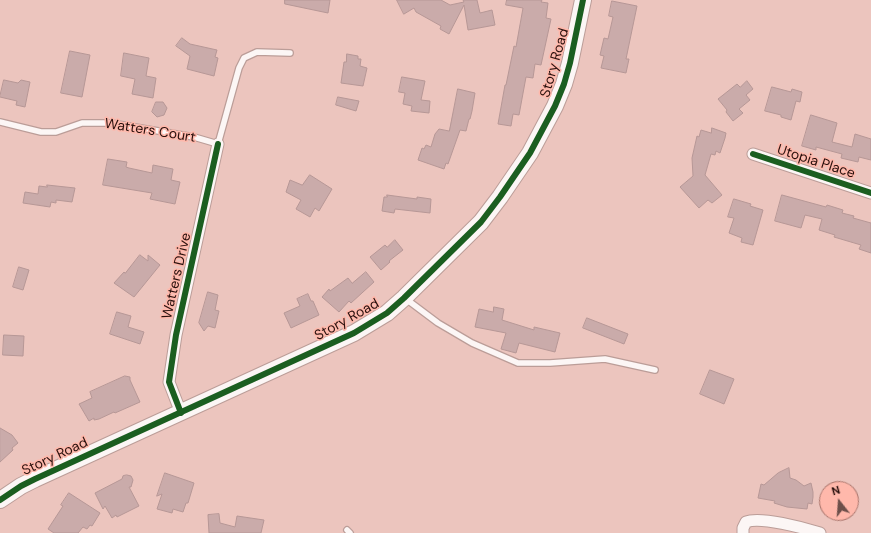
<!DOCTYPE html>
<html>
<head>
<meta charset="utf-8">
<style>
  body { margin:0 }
  #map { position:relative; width:871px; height:533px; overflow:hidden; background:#ecc5be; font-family:"DM Sans",sans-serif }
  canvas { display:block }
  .north { position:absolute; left:819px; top:481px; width:40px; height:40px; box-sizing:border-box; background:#ffb8ab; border:1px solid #a9746b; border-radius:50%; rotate:343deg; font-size:11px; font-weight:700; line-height:16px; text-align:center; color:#280f0c }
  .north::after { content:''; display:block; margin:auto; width:14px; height:18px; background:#6d4f4a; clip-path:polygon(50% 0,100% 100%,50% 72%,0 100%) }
</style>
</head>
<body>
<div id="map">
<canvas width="871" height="533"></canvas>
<div class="north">N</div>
</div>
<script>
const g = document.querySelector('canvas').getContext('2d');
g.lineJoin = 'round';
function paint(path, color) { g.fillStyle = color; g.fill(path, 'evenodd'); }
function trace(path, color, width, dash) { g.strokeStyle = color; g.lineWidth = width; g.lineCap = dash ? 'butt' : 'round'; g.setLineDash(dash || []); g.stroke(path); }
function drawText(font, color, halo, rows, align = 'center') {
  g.font = font + ' "DM Sans",sans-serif'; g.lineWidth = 3; g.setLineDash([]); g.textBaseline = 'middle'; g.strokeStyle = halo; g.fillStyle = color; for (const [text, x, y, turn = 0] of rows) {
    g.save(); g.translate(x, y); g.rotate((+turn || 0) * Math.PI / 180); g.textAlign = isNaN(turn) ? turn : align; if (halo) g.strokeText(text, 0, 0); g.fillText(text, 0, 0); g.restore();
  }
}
const building = new Path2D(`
  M285,0h45l-2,13 -43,-9z
  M397,0h44l9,5 14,-3 -1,-2h14l3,13 12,-3 3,15 -27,5 -4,-25 -15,29 -9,-5 1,-3 -25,-14 -2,-4 -10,6z
  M507,0h35l-1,2 7,1 -2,15 5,1 -10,46 -6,-1 -2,14 -7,-1 -7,38 -6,-1 -2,12 -13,-2 7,-39h1l8,-39 2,1 7,-39 -17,-3z
  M612,1l25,5 -11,53h3l-3,14 -25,-5 3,-12 -4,-1 4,-17 4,1 5,-22 -4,-1z
  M182,38l8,6 27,6 -2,7 3,1 -4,18 -27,-7 3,-13 -14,-10z
  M70,51l20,4 -8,42 -21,-4z
  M124,53l25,5 -3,18 10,2 -3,20 -21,-4 3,-15 -14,-3z
  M347,54l11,2v3h3l-1,7 7,2 -4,18 -22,-3 3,-21h2z
  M402,77l23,4 -4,19 9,1 -1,12 -18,-2 1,-5 -9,-2 2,-11 -6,-1z
  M4,80l14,3 3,-3 9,2 -5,25 -9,-2 1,-4 -17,-4z
  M747,81l6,8 -7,6 4,5 -11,9 4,4 -10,8 -7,-9 1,-2 -9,-11 19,-15 3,3z
  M772,87l19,5 1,-3 10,3 -2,10 -4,-1 -5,19 -10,-3v-2l-16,-4z
  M458,89l17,4 -3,18 -2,8h-1l-3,12 -6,-1 -12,34 -2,-1 -2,6 -26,-9 4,-12 2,1 2,-4 5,2 4,-13 4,-5 10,2z
  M338,97l21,4 -3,10 -20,-6z
  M156,102h7l4,6 -3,7 -7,2 -5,-5z
  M811,115l26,8 -5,19 20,5 3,-13 16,5v21l-12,-3 -1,5 -17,-4 1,-4 -26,-7v3l-14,-4z
  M712,128l14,5 -1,5 -5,15 -4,-2 -1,4 -4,-1 -6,21 17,20 -10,8 -4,-3 -9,8 -19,-21 13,-11 -1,-18 5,-22 2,1 2,-7 10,3z
  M108,159l19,3 -1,5 3,1 23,5 1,-8 20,4 -2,11 9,2 -5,22 -25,-5 2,-6 -49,-8z
  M310,175l22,14 -13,22 -4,-3 -5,9 -14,-8 5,-9 -15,-8 4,-12 12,5z
  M47,185l28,3 -3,14 -16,-2v3l-5,-1 -1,5 -27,-4 2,-11 13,2 1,-8 8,1z
  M387,195l30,4v-2l14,2 -1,14 -35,-4 -1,4 -12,-2 2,-14h3z
  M782,195l44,12 1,-2 16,5 -1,3 12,3 -1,2 18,5v30l-12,-4 2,-4 -27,-8 1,-2 -16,-5 3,-11 -17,-4 -4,13 -26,-7z
  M734,199l17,5 -1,2 13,4 -10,35 -12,-3 1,-4 -13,-5 5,-15 -6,-1z
  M395,240l8,10 -14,11 1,1 -9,8 -11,-13 15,-12 2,2z
  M140,255l8,6v-6l12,10 -26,32 -20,-14 10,-11 1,1z
  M19,267l10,3 -6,20 -10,-3z
  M366,272l8,10 -23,21 -2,-2 -10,11 -17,-15 7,-8 1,2 18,-13 4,5z
  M208,292l10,3 -3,15 4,1 -4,17 -7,-2 -4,5 -5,-8z
  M308,294l3,7h2l6,14 -28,13 -7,-15 16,-7 -3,-7z
  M494,307l10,2 -2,11 32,10v-3l26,6 -5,19 -36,-9 -3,10 -15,-4 5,-16 -31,-6 4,-18 14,3z
  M117,312l14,4 -3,11 16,5 -4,12 -30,-10z
  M587,318l41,16 -4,10 -41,-16z
  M4,335l20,1 -1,20 -20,-1z
  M710,370l24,9 -10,25 -24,-10z
  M125,376l5,1v3l10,22 -25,11 -1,-1 -15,7 -5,1v-2l-5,3 -10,-17 13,-6 -2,-6z
  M0,428l12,7 6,8 -6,5 1,2 -13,12z
  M789,468l1,10 6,2 8,6 7,-3 2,9v5l-1,7 -4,-1 -1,6 -20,-2 -13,-4 1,-2 -17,-3 3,-14 3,1 14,-12z
  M165,473l29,10 -6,20h-2l-3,9 -10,-3 -1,4 -15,-4 5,-15 -5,2z
  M127,475l4,1 2,4 -2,7h-2l10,19 -22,11 -1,-2 -4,3 -7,-12 -2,3 -8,-16 27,-14 1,-3z
  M69,493l31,20 -8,13 -2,-1 -3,4 -4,-2 -5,6h-24l-6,-4 15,-23 -2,-1z
  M219,514l1,9 15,4 2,-11 27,4 -3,13h-52l-1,-18z`);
paint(building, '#caabaa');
trace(building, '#b69796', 1);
const lane = new Path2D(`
  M0,122l41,10h15l26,-9h29l83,14 24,7 21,-76 5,-10 13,-6 33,1
  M406,299l32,24 34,20 46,20h32l55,-4 50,11
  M347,530l3,3`);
const street = new Path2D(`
  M753,154l118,39
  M181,413l-12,-31 7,-47 42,-191
  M743,533v-5l3,-6c14,-6 58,6 74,11`);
const secondary = new Path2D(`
  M0,500l21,-14 14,-7 319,-146 33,-20 17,-15 77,-76 19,-25 30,-44 25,-47 9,-22 6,-21 13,-63`);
trace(lane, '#bb9d98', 8);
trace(street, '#bb9d98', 13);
trace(secondary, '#bb9d98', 18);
trace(lane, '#fcf6f5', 5.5);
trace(street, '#fcf6f5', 11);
trace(secondary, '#fcf6f5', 16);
trace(new Path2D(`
  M753,154l118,39
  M181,413l-12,-31 7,-47 42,-191
  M0,500l21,-14 14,-7 319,-146 33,-20 17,-15 77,-76 19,-25 30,-44 25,-47 9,-22 6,-21 13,-63`), '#1b5e20', 6);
drawText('14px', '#280f0c', '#ffb8ab', [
  ["Story Road",555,63,-74],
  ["Watters Court",150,131,9],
  ["Utopia Place",816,162,18],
  ["Watters Drive",177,276,-77],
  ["Story Road",347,320,-29],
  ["Story Road",55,457,-25]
]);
</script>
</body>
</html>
